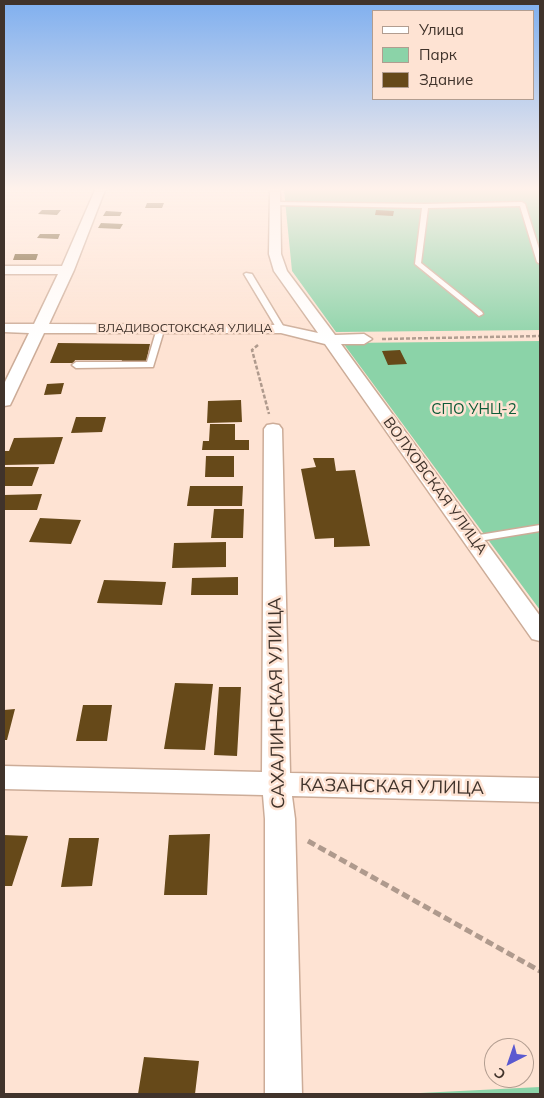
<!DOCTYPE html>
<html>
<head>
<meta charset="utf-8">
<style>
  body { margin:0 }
  #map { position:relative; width:544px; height:1098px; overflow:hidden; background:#fee3d3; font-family:Mulish,sans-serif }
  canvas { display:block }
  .frame { position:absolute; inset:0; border:5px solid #40332b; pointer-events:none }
  .legend { position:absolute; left:372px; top:10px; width:162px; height:90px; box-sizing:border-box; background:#fee3d3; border:1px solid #b29d90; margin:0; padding:6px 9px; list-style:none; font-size:15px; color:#40332b }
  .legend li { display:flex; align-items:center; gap:10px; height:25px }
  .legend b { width:25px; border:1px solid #b29d90 }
  .north { position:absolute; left:484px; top:1038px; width:50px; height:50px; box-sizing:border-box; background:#fee3d3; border:1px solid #b29d90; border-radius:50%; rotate:221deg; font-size:14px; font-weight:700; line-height:20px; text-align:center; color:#40332b }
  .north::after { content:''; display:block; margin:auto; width:18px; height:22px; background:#5a59d0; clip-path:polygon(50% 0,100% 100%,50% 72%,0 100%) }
</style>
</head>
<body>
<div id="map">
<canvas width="544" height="1098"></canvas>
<div class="frame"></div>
<ul class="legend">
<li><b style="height:6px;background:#fff"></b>Улица</li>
<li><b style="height:14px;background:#8bd3a8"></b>Парк</li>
<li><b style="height:14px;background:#664919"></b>Здание</li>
</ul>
<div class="north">С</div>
</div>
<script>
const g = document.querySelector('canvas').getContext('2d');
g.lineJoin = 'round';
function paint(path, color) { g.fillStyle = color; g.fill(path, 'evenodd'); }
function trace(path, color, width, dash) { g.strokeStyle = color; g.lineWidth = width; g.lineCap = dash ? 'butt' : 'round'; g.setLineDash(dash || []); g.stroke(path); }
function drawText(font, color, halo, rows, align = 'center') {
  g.font = font + ' Mulish,sans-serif'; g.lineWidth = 5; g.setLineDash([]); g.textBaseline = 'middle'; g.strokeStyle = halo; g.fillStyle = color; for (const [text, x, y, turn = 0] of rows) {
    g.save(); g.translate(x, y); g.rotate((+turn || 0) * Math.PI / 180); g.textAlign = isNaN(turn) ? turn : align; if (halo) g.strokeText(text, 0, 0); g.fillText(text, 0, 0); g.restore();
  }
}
paint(new Path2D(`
  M284,190h256v140l-204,2 -44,-61z
  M540,341v269l-197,-267z
  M540,1087v7h-140z`), '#8bd3a8');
paint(new Path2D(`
  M147,203h17l-2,5h-17z
  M42,210h19l-4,5 -19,-1z
  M376,210l18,1 -1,5 -18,-1z
  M106,211l16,1 -2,4h-17z
  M101,223l22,1 -3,5 -22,-1z
  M40,234h20l-2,5 -21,-1z
  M15,254h23l-2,6h-23z
  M58,343l92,1 -4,19h-25l1,-3h-47l-1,3h-24z
  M400,350l7,14 -19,1 -6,-14z
  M64,383l-3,11 -17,1 3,-11z
  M241,400l1,22 -35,1 1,-22z
  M76,417h30l-4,15 -31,1z
  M210,424h25v16h14v10h-47l1,-9h6z
  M63,437l-9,27 -50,1v-14h5l5,-13z
  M206,456h28v21h-29z
  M313,458h21l2,13 19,-1 15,76 -36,1v-9l-19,1 -14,-70 15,-2z
  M4,467h35l-7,19h-28z
  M190,486h53l-1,20h-55z
  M42,494l-5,16h-33v-15z
  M214,509h30l-1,29h-32z
  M40,518l41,2 -10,24 -42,-2z
  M226,542v25l-54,1 2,-25z
  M238,577v18h-47l1,-17z
  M104,580l62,2 -4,23 -65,-2z
  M175,683l38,1 -8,66 -41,-1z
  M219,687h22l-4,69 -23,-1z
  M83,705h29l-5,36h-31z
  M15,709l-8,31h-3v-30z
  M210,834l-3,61h-43l5,-60z
  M4,835l24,1 -16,50h-8z
  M69,838h30l-7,48 -31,1z
  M144,1057l55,4 -4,33h-57z`), '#664919');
const service = new Path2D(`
  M275,202l150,2 97,-2 3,2 15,48v12l-3,-2 -17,-56 -92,2 -7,55 61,49 1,2 -4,2 -64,-52 7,-56 -149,-3v-2z
  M246,273l6,1 33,55 -1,2 -7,-2 -33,-55z
  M158,325l7,2 -12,40 -77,1 -4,-3 4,-3h71z
  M540,525v6l-67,11 -6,-3 6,-3z`);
const minor = new Path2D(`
  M95,190h10l-31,80 -25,54 232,1 37,8 -44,-62 -5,-17 1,-64h10l1,64 6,17 48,64 29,-1 8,5 -8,5h-23l199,272v25l-8,-2 -207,-295 -44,-11h-237l-32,68 -2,4 -6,1v-22l25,-51 -25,-1v-8h30l24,-50h-54v-8h58z
  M273,424l6,1 3,4 8,344 250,5v24l-248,-6 3,23 7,275h-37v-275l-2,-24 -259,-6v-23l258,6 2,-343 3,-4z`);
trace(service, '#ccac98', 3);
trace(minor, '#ccac98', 3);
trace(new Path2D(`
  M382,339l158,-3
  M258,345l-6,5 17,64`), '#af9a8d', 2.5, [4, 2]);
trace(new Path2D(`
  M308,841l232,130`), '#af9a8d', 5, [8, 4]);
paint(service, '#fff');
paint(minor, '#fff');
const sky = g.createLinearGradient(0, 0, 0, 344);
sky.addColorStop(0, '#7fafef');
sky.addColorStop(0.55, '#fff2eb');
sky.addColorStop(1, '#fff2eb00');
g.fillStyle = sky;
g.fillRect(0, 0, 544, 344);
drawText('12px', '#40332b', '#fee3d3', [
  ["ВЛАДИВОСТОКСКАЯ УЛИЦА",185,328]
]);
drawText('15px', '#0f5c38', '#fee3d3', [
  ["СПО УНЦ-2",474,409]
]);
drawText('15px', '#40332b', '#fee3d3', [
  ["ВОЛХОВСКАЯ УЛИЦА",435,486,54]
]);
drawText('18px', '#40332b', '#fee3d3', [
  ["САХАЛИНСКАЯ УЛИЦА",277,703,-91],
  ["КАЗАНСКАЯ УЛИЦА",392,787,1]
]);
</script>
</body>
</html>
